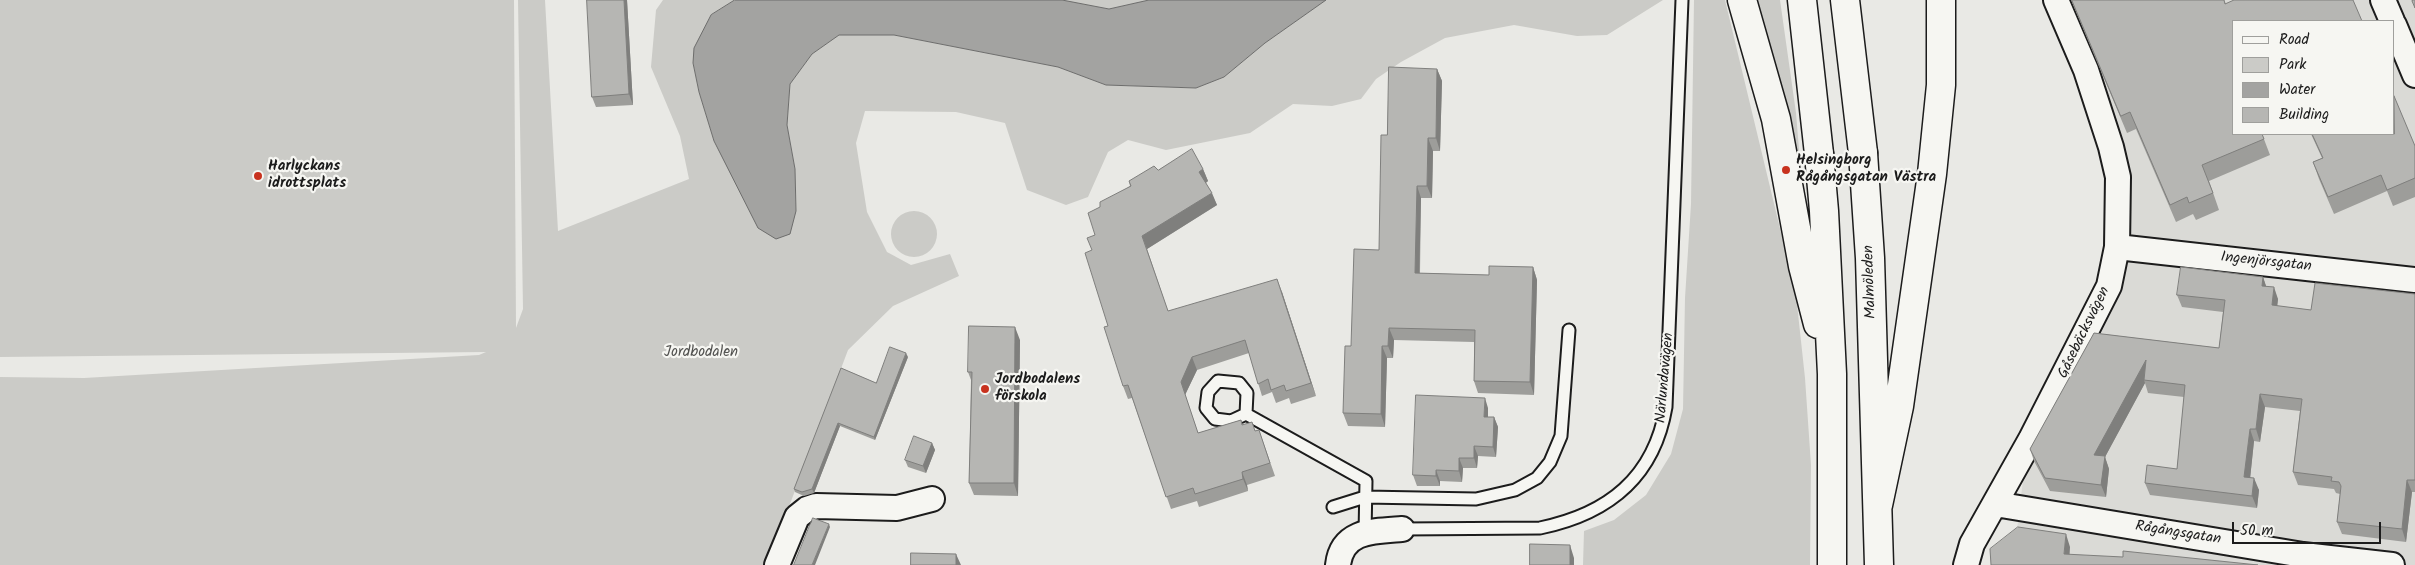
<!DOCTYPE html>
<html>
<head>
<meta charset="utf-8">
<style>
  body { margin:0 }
  #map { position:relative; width:2415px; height:565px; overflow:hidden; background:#e9e9e5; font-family:Kalam,sans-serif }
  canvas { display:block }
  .legend { position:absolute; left:2232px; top:20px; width:162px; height:115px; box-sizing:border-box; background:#f6f6f2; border:1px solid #9f9f9c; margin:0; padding:6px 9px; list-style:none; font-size:15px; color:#1c1c1c }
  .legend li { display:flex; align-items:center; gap:10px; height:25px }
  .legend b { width:25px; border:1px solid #9f9f9c }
  .scale { position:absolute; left:2232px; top:522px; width:149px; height:22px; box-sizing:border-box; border:2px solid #1c1c1c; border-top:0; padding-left:6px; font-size:15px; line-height:18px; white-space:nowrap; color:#1c1c1c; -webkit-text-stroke:4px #f6f6f2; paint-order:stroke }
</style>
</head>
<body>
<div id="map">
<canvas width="2415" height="565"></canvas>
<ul class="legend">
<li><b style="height:6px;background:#f6f6f2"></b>Road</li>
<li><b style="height:14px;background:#cbcbc7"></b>Park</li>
<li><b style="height:14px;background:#a3a3a1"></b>Water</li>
<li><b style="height:14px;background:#b6b6b3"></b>Building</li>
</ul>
<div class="scale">50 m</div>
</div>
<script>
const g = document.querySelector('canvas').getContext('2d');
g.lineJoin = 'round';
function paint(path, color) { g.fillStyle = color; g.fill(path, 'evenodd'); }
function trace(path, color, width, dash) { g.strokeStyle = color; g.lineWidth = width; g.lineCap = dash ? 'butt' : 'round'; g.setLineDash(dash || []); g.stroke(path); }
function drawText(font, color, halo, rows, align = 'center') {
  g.font = font + ' Kalam,sans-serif'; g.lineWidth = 4.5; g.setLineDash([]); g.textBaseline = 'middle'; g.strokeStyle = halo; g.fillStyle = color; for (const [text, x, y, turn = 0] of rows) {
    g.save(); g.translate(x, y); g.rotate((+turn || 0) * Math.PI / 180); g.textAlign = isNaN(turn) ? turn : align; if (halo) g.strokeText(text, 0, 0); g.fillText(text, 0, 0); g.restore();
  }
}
paint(new Path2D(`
  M2046,0h369v565h-406l6,-19 10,-82 49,-77 48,-211zM2234,21h160v113h-160z`), '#dadad6');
paint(new Path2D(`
  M0,0h514l2,328 7,-19 -5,-309h27l13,231 131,-52 -9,-43 -29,-69 5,-57 7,-10h72l-24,15 -18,48 6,29 15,49 12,21 70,49 -1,-42 -8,-44 3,-41 22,-30 27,-19h55l164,32 48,18 90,3 28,-11 41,-34 61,-43h337l-56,35 -30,1 -63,-11 -69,13 -44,24 -25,17 -15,20 -29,7 -39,-2 -43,29 -84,17 -38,-10 -20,12 -20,45 -22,8 -39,-15 -22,-67 -49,-11 -91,-1 -9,32 11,69 20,40 24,13 39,-11 9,22 -66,30 -45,44 -81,215h-767v-188l84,1 395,-23 7,-3 -486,5z
  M1062,0h87l-40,9z
  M1694,0h31l71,295 9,83 6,87 -1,100h-227l1,-34 30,-11 32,-25 25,-41 12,-45 2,-111 6,-94z
  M1752,0h28l16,113 7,85z
  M891 234a23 23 0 1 1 46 0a23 23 0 1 1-46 0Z`), '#cbcbc7');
const water = new Path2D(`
  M735,0h327l47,9 40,-9h177l-61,43 -41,34 -28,11 -90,-3 -48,-18 -164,-32h-55l-27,19 -22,30 -3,41 8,44 1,42 -6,23 -14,5 -18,-11 -44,-87 -15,-49 -6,-29 1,-15 17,-33z`);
paint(water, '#a3a3a1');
trace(water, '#6d6d6c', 1);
const service = new Path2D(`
  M1246,414l-15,7 -16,-2 -9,-11 2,-16 10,-11 21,2 8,10 -1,21 120,67 -1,53
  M1333,507l32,-10 111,2 39,-9 22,-12 13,-16 11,-26 8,-106
  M1402,529l138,-1c68,-14 114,-50 126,-121l16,-407`);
const minor = new Path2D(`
  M2383,0l9,21
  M2394,25l21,50
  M2117,247l298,33
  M1995,504l308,51 89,10
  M777,565l20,-48 10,-8 9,-3 81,2 35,-9
  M1338,565c4,-35 36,-34 64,-36
  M1966,565l6,-21 59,-105 78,-153 8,-39 1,-70 -7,-30 -25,-77 -30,-70`);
const trunk = new Path2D(`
  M1742,0l34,119 27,147 15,58
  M1863,153l7,105 9,307
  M1819,154l5,57 8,163v191
  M1878,505l21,-99 33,-232 9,-89v-85`);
const motorway = new Path2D(`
  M1802,0l17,154
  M1845,0l18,153`);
trace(service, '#1c1c1c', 15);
trace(minor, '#1c1c1c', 28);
trace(trunk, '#1c1c1c', 31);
trace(motorway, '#1c1c1c', 31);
trace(service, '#f6f6f2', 11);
trace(minor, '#f6f6f2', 24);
trace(trunk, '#f6f6f2', 28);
trace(motorway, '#f6f6f2', 28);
paint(new Path2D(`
  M587,0h40l6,105 -37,2 -4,-10z
  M2071,0h153l10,21v113h28l8,21 -61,26 10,29 -23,10 -3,-6 -17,8 -40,-93 -9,4z
  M1437,69l5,12 -2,70h-7l-1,47h-11l-1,75 69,2 44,-8 4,13 -3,115 -56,-2 -4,-12v-39l-80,-2 -1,18h-6l-2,69 -37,-1 -5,-13 8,-67 28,-96 8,-115z
  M2311,134h83l21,12v51l-22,9 -6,-15 -53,23 -15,-35 -6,-17 9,-4z
  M1203,169l5,12 -2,2 11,22 -70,44 21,62 114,-19 34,104 -25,8 -2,-6 -13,5 -4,-11 -10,4 -13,-43 -52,17 -12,25 13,38 43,-13 2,5 12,6 4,-1 16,46 -28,9 1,6 -49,16 -2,-6 -26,8 -39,-111 -4,1 -5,-13 -15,-60 -16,-76 8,-43 30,-21 -1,-5 29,-11z
  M2263,277l3,9 12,13 -1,7 34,4 104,-16v198h-3l-6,50 -64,-8 -5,-12 3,-28 -4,-1 -2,-4 -36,-4 -5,-13 7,-61 -35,-4 -5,35 -6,-1 -4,37 9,12 -2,18 -107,-13 -5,-12 32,-14 7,-72 -36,-4 -3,-10 -40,74 4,12 -3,28 -56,-6 -16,-30 -4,-12 64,-116 125,15 4,-36 -41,-5 -5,-12z
  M1020,340l-2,156 -44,-1 -5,-12 2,-103 -3,-8z
  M908,357l-33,83 -35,-14 -26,67 -10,3 -9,-4 -1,-3 47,-121 35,15z
  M1488,408v9h6l4,10 -2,30 -18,-1 -1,12h-14l-1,14 -22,-1v5h-23l-4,-11z
  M932,443l3,7 -9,23 -18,-6 -3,-7z`), '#9d9d9a');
paint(new Path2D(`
  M624,0h3l6,105 -4,-11z
  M1437,69l5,12 -2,70 -4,-13z
  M1428,138l5,13 -1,47 -5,-12z
  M1203,169l5,12 -4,3 -5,-12z
  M1417,186l4,12 -2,88 -4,-13z
  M1212,193l5,12 -70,44 -5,-13z
  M1533,267l4,13 -3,115 -4,-13z
  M2263,277l4,12 -5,-3z
  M1277,279l5,13 34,104 -5,-13z
  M2274,287l4,12 -2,18 -4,-12z
  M1015,327l5,13 -2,156 -4,-13z
  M1389,328l5,12 -1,18 -5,-12z
  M1382,346l5,12 -2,69 -4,-13z
  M906,353l2,4 -33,83 -1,-3z
  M1192,357l5,13 -12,25 17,51 -21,-64z
  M2146,360l-2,20 1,3 -40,74 4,12 -3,28 -5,-12 -7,-30z
  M2260,394l5,13 -5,35 -4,-13z
  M1485,398l3,10v19l-4,-10z
  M1494,417l4,10 -2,30 -3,-10z
  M838,423l2,3 -26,67 -2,-4z
  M2250,429l4,12 -5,48 -5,-12z
  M932,443l3,7 -9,23 -3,-7z
  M1474,446l4,10 -1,12 -3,-10z
  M1459,458l4,10 -1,14 -3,-11z
  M1436,470l4,11v5l-4,-10z
  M1242,472l5,13 1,6 -5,-12z
  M2254,478l5,12 -2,18 -5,-12z
  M2407,480l5,12 -6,50 -4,-13z
  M829,524l1,3 -15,38h-3z
  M2066,534l4,13 -1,18 -5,-11z
  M1570,545l4,13v7h-4z
  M956,554l5,11h-5z`), '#7f7f7d');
const building = new Path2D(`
  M587,0h37l5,94 -37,3z
  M2072,0h152l1,4 9,-4h119l9,21h-128v113h28l2,5 -62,26 11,28 -24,10 -2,-6 -17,8 -40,-93 -9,4z
  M2415,0v8l-3,-7z
  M1389,67l48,2 -1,69h-8l-1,48h-10l-2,87 74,2v-9l44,1 -3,115 -56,-1 1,-51 -86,-2 -1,18h-6l-1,68 -38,-1 2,-67h6l3,-97 25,1 2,-115h6z
  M2394,96l21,50v32l-28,12 -6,-15 -53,22 -15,-35 10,-4 -11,-24h82z
  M1192,149l11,20 -4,3 13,21 -70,43 26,75 109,-32 34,104 -25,8 -2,-6 -13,5 -3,-11 -10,5 -13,-44 -53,17 -11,25 17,51 43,-13 1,5 10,-3 3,9 4,-1 11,33 -28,9 1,7 -48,15 -2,-6 -27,9 -38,-112 -5,1 -19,-59 4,-1 -23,-73 7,-3 -5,-12 8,-3 -7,-22 12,-6v-5l31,-16 -2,-5 25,-15 4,4z
  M2181,267l82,10 -1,9 12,1 -2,18 39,5 4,-27 100,11v186h-8l-5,49 -65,-7 4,-36 -2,-4 -8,-1 1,-4 -39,-5 9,-73 -42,-5 -4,35h-6l-6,48 10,1 -2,18 -107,-13 2,-18 30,4 8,-84 -41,-5 2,-20 -52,95 11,1 -4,29 -56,-7 -15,-29 64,-116 125,15 6,-48 -48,-5z
  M969,326l46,1 -1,156h-45l3,-111h-4z
  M890,347l16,6 -32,84 -36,-14 -26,66 -10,3 -8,-3 47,-121 35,15z
  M1416,395l69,3 -1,19h10l-1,30 -19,-1v12h-15v13l-23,-1v6l-23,-1z
  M914,436l18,7 -9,23 -18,-6z
  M813,518l16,6 -17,41h-18z
  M2018,527l48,7 -2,20 59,3v-6l135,14h-267l-1,-16z
  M1530,544l40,1v20h-40z
  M911,553l45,1v11h-45z`);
paint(building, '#b6b6b3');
trace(building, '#7f7f7d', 1);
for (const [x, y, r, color] of [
  [1786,170,5,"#c8321e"],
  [258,176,5,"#c8321e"],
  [985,389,5,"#c8321e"]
]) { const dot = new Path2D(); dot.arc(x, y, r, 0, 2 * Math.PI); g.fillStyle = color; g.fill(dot); trace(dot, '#f6f6f2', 2); }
drawText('bold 15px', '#1c1c1c', '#f6f6f2', [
  ["Helsingborg",1796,161],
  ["Rågångsgatan Västra",1796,178],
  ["Harlyckans",268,167],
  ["idrottsplats",268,184],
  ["Jordbodalens",995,380],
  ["förskola",995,397]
], 'left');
drawText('15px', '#1c1c1c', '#f6f6f2', [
  ["Ingenjörsgatan",2266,263,6],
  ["Malmöleden",1871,282,-92],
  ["Gåsebäcksvägen",2085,333,-64],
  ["Närlundavägen",1666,378,-85],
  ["Rågångsgatan",2178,534,9]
]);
drawText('15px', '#51514f', '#f6f6f2', [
  ["Jordbodalen",701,353]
]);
</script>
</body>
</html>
